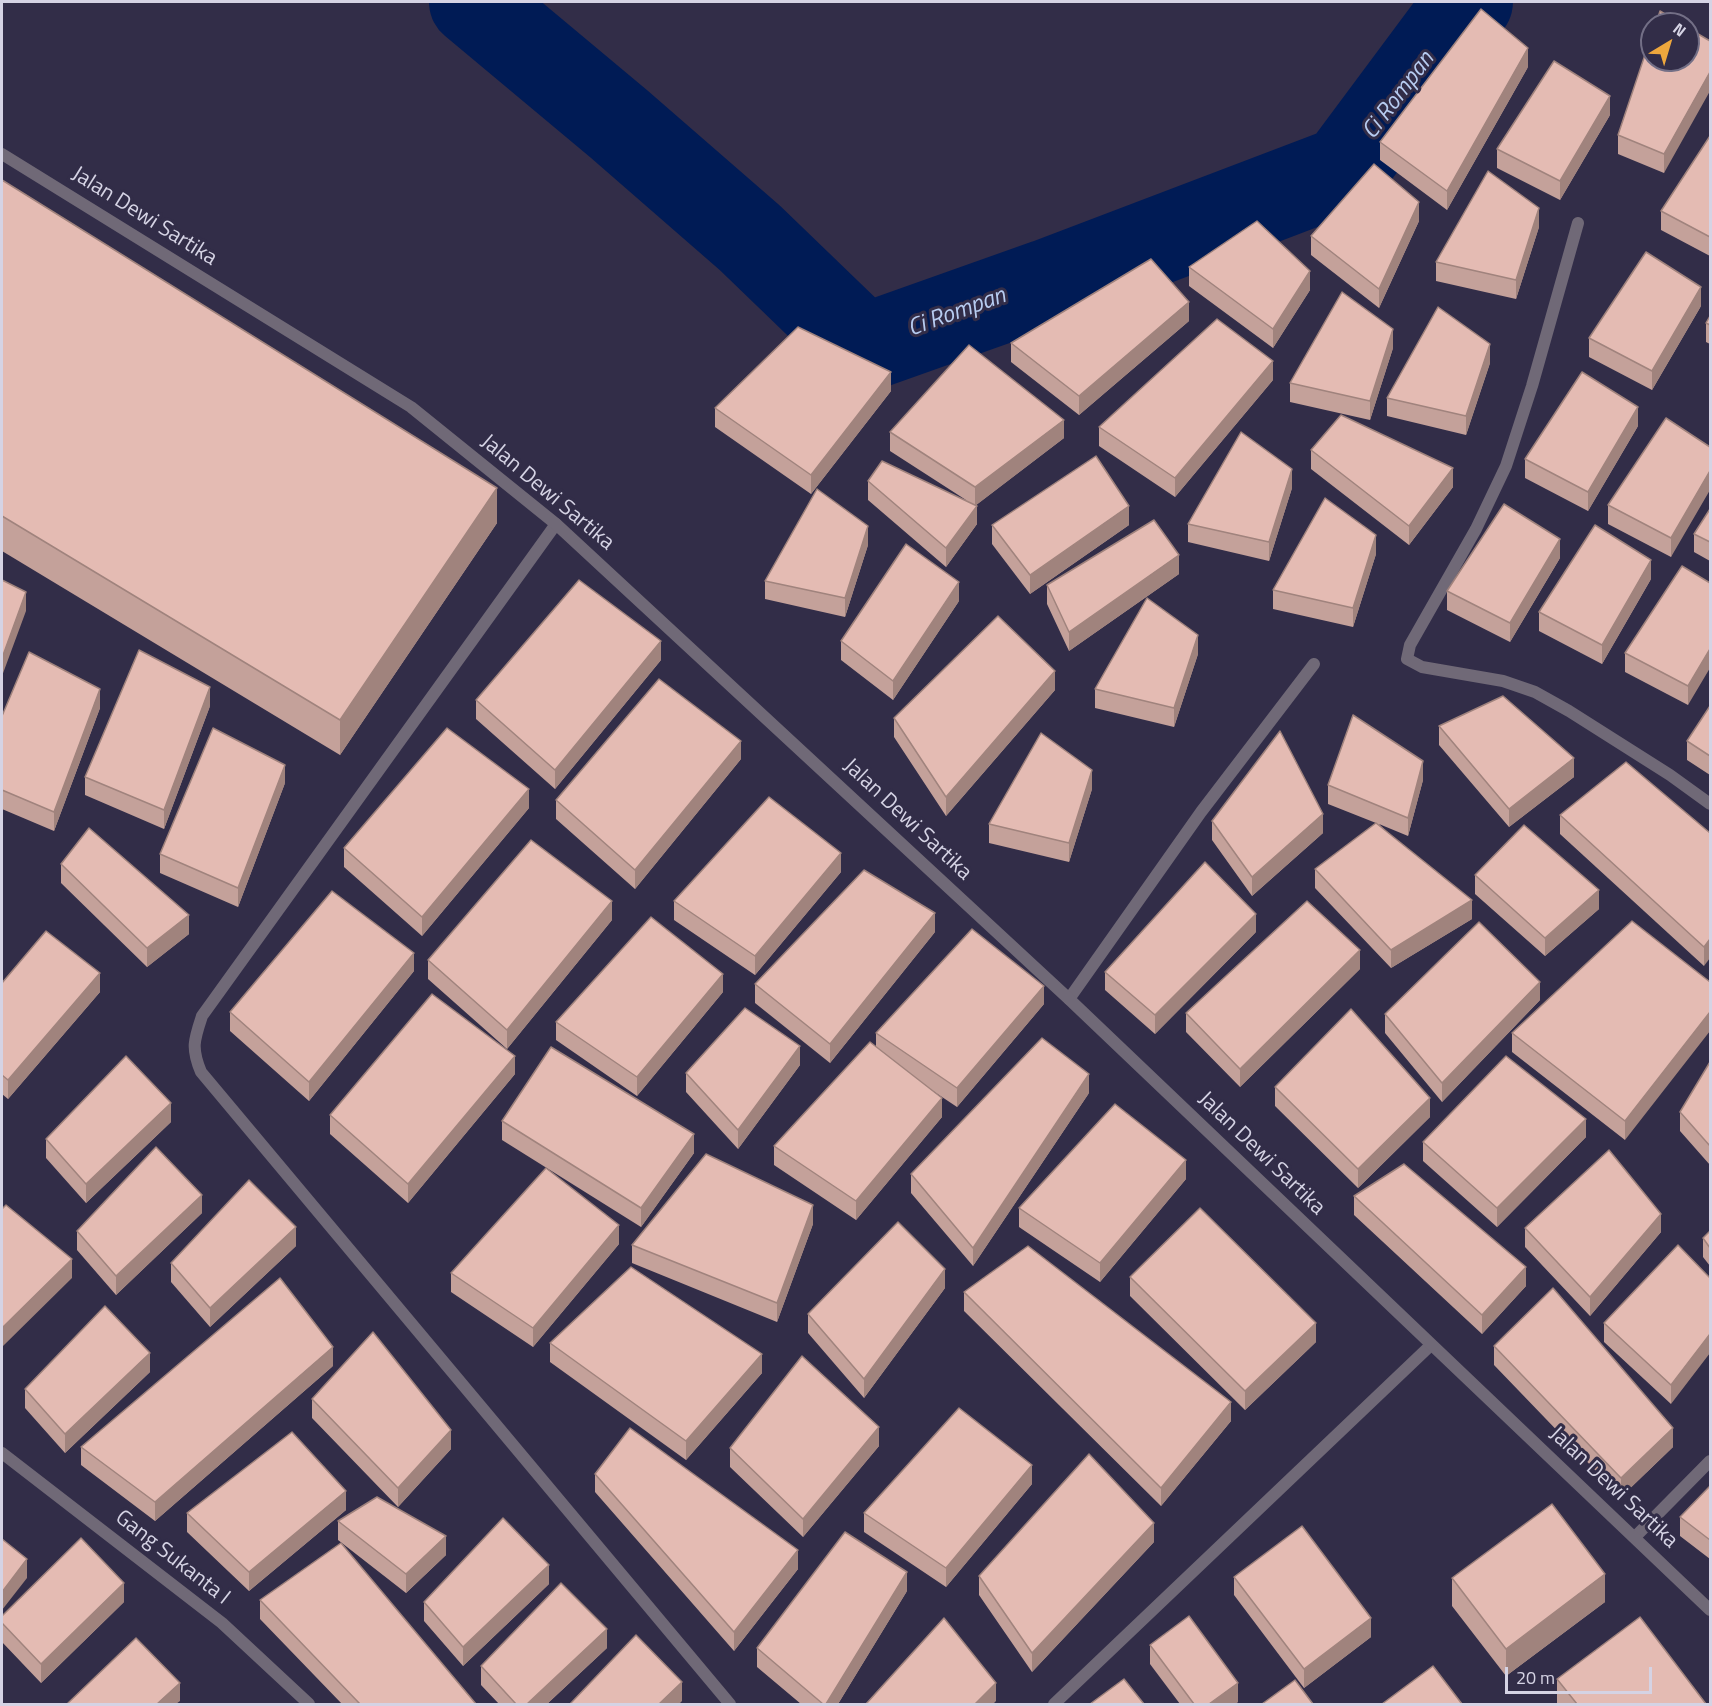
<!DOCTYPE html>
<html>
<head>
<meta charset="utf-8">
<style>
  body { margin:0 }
  #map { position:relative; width:1712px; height:1706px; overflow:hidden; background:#322d48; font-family:"Titillium Web",sans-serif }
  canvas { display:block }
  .frame { position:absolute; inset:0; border:3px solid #d5d3e4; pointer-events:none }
  .north { position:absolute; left:1640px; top:12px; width:60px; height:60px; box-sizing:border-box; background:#322d48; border:2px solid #736f86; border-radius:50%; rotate:38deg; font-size:16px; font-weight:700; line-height:24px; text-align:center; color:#d5d3e4 }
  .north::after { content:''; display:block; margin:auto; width:21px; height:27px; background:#eea73d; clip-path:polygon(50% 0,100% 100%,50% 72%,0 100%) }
  .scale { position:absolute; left:1505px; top:1667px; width:147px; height:27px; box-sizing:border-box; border:3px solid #d5d3e4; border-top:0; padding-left:8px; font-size:18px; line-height:21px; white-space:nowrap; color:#d5d3e4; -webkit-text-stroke:4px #322d48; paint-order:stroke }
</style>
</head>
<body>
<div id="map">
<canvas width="1712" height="1706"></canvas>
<div class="frame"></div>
<div class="north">N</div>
<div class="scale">20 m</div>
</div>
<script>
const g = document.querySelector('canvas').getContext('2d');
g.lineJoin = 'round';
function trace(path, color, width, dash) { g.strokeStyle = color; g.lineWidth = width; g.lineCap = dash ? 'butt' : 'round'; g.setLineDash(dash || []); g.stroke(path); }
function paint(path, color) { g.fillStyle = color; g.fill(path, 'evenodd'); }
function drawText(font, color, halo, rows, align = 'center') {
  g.font = font + ' "Titillium Web",sans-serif'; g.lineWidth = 6; g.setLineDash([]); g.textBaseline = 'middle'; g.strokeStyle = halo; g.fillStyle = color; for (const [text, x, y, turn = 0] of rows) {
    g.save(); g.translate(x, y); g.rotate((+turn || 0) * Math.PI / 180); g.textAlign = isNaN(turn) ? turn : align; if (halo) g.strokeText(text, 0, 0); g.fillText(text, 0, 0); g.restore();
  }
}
trace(new Path2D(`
  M473,2l146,122 131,114 114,110 183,-65 297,-113 125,-168`), '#001b55', 88);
trace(new Path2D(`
  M1578,223l-46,163 -26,80 -30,63 -66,116 -3,14 15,8 81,14 32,11 34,19 101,64 40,29
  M556,524l-354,492c-8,24 -11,32 -1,56l529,632
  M1069,999l132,-187 113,-148
  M2,1453l220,170 87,81
  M1635,1537l75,-76
  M1054,1704l377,-359`), '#706977', 12);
trace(new Path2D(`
  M2,154l409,253 145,117 513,475 641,611`), '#706977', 12);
paint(new Path2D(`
  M1688,60l-24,113 -46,-19v-19z
  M1528,67l-81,143 -67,-50v-18z
  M1610,115l-50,85 -63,-32v-19z
  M1710,136v120l-49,-26v-19z
  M2,180l495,343 -157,232 -338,-204z
  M1419,221l-40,87 -68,-53v-19z
  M1539,227l-23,72 -80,-18v-19z
  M1189,267l121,23 -37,58 -84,-62z
  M1701,306l-49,84 -63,-33v-19z
  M1710,316v28l-4,-2v-19z
  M1189,321l-110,94 -68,-53v-19z
  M1393,348l-23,72 -80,-18v-19z
  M1490,363l-24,72 -79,-19v-18z
  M1273,380l-98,117 -76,-51v-19z
  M891,391l-80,103 -96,-67v-19z
  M1638,426l-50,85 -63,-33v-19z
  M890,432l174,6 -88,67 1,19 -31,43 -78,-67v-19l98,19 -76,-49z
  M1710,447l-39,110 -63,-33v-19z
  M1311,450l142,37 -44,58 -98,-76z
  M1292,488l-23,73 -81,-19v-18z
  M1710,509v52l-16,-9v-18z
  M992,525h137l-99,69 -38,-50z
  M868,545l-23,72 -80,-18v-18z
  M1376,554l-23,73 -80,-18v-19z
  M1560,558l-50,84 -63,-32v-19z
  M1179,574l-110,77 -22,-47v-19z
  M1651,579l-49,85 -63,-33v-19z
  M1710,583l-22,122 -63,-33v-19z
  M959,601l-66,99 -52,-40v-19z
  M1198,654l-24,73 -79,-19v-19z
  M661,660l-106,129 -79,-70v-19z
  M1055,690l-109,126 -52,-79v-19z
  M210,706l-46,123 -79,-34v-18z
  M1710,706v69l-23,-15v-19z
  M100,708l-46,123 -52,-22v-93z
  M1439,726l135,51 -65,50 -70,-82z
  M741,759l-106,130 -79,-70v-19z
  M1423,780l-15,56 -29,-12 93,95 -81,49 -76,-80v-19l61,-46 -48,-19v-19z
  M285,783l-47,124 -78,-34v-19z
  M1092,789l-23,73 -80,-19v-19z
  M529,808l-107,128 -78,-69v-19z
  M1560,815l150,18 -6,133 -144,-132z
  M1212,821l111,12 -71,63 -40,-56z
  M61,864l128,70 -42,33 -86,-84z
  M841,872l-86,103 -81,-55v-19z
  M1475,875l124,34 -54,47 -70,-62z
  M612,920l-105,129 -79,-70v-19z
  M1632,921l-7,219 -113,-88v-19z
  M935,932l-105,131 -75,-60v-19z
  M1256,932l-101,102 -50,-44v-18z
  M1360,969l-120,118 -54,-55v-19z
  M414,971l-105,130 -79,-70v-19z
  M2,983l98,9 -92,107 -6,-5z
  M723,992l-86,104 -81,-56v-18z
  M1540,1000l-98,102 -57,-69v-19z
  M1044,1004l-87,103 -27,-18 12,28 -86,103 -82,-55v-19l102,-99v-14z
  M1710,1062v103l-30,-34v-19z
  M800,1065l-62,84 -52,-57v-19z
  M515,1074l-107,129 -78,-69v-19z
  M1275,1087l155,30 -72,71 -83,-82z
  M1089,1093l-116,173 -62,-73v-19z
  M502,1121l192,32 -53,74 -139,-87z
  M171,1122l-85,81 -40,-45v-19z
  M1586,1137l-89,90 -74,-66v-19z
  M1186,1179l-86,103 -81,-55v-19z
  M1354,1196l172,90 -44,48 -128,-119z
  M202,1213l-86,82 -39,-45v-19z
  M813,1224l-36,98 -145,-59v-18z
  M1525,1228l136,4 -71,84 -65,-69z
  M1710,1231v35l-7,-9v-19z
  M619,1244l-86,103 -82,-55v-19z
  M1678,1245l-7,159 -67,-62v-19z
  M296,1246l-86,81 -39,-45v-19z
  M1130,1277l186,65 -71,68 -115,-114z
  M945,1288l-81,110 -56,-65v-19z
  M964,1292l267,129 -70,85 -197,-195z
  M550,1343l212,30 -76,87 -136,-98z
  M1494,1346l179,101 -52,50 -127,-132z
  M333,1366l-178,155 -74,-56v-18z
  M150,1372l-85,81 -40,-45v-19z
  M312,1399l139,50 -53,58 -86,-89z
  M879,1446l-76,91 -73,-70v-19z
  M595,1474l203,95 -64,82 -139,-159z
  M1032,1484l-86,103 -82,-55v-19z
  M1710,1486v73l-30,-23v-19z
  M346,1510l-97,81 -62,-59v-19z
  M338,1521l108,34 -40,38 -68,-53z
  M1154,1542l-122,130 -53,-77v-19z
  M1234,1577l137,60 -67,51 -70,-93z
  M1452,1578l153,24 -99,74 -54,-70z
  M549,1584l-86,82 -39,-45v-19z
  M907,1591l-69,113h-37l-44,-37v-19z
  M260,1600l216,104h-134l-82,-85z
  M124,1602l-83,81 -39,-41v-26z
  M1150,1645l88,57 -4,2h-54l-30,-40z
  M607,1648l-60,56h-48l-18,-19v-19z
  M1557,1679l149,25h-149z`), '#c4a19a');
paint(new Path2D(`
  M1528,48v19l-81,143v-19z
  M1710,72v19l-46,82v-19z
  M1610,96v19l-50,85v-19z
  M1419,202v19l-40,87v-19z
  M1539,208v19l-23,72v-19z
  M1310,271v19l-37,58v-19z
  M1701,287v19l-49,84v-19z
  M1189,302v19l-110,94v-19z
  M1393,329v19l-23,72v-19z
  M1490,344v19l-24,72v-19z
  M1273,361v19l-98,117v-19z
  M891,372v19l-80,103v-19z
  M1638,407v19l-50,85v-19z
  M1064,420v18l-89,68v-19z
  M1453,468v19l-44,58v-19z
  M1292,469v19l-23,73v-19z
  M1710,471v19l-39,67v-19z
  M497,488v35l-157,232v-35z
  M977,506v18l-31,43v-19z
  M1129,506v19l-99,69v-19z
  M868,526v19l-23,72v-19z
  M1376,535v19l-23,73v-19z
  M1560,539v19l-50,84v-19z
  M1179,555v19l-110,77v-19z
  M1651,560v19l-49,85v-19z
  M959,582v19l-66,99v-19z
  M26,592v19l-24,65v-18z
  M1198,635v19l-24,73v-19z
  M661,641v19l-106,129v-19z
  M1710,649v19l-22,37v-19z
  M1055,671v19l-109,126v-19z
  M210,687v19l-46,123v-19z
  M100,689v19l-46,123v-19z
  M741,741v18l-106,130v-19z
  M1574,758v19l-65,50v-18z
  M1423,761v19l-15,56v-18z
  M285,765v18l-47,124v-19z
  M1092,770v19l-23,73v-19z
  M529,789v19l-107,128v-19z
  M1323,814v19l-71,63v-19z
  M841,853v19l-86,103v-19z
  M1599,890v19l-54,47v-18z
  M1472,900v19l-81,49v-18z
  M612,901v19l-105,129v-19z
  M935,913v19l-105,131v-19z
  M1256,914v18l-101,102v-19z
  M189,915v19l-42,33v-19z
  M1710,939v19l-6,8v-19z
  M1360,950v19l-120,118v-18z
  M414,953v18l-105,130v-19z
  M100,973v19l-92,107v-19z
  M723,974v18l-86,104v-19z
  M1540,982v18l-98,102v-19z
  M1044,986v18l-87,103v-19z
  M1710,1012v19l-85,109v-19z
  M800,1046v19l-62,84v-19z
  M515,1056v18l-107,129v-19z
  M1089,1074v19l-116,173v-18z
  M942,1098v19l-86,103v-19z
  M1430,1098v19l-72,71v-19z
  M171,1103v19l-85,81v-19z
  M1586,1119v18l-89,90v-19z
  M694,1134v19l-53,74v-19z
  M1186,1160v19l-86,103v-19z
  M202,1195v18l-86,82v-19z
  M813,1205v19l-36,98v-19z
  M1661,1214v18l-71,84v-19z
  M619,1225v19l-86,103v-19z
  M296,1227v19l-86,81v-19z
  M72,1259v19l-70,69v-19z
  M1526,1267v19l-44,48v-19z
  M945,1269v19l-81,110v-19z
  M1316,1323v19l-71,68v-19z
  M1710,1334v19l-39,51v-19z
  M333,1347v19l-178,155v-19z
  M150,1353v19l-85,81v-19z
  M762,1354v19l-76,87v-19z
  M1231,1402v19l-70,85v-18z
  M879,1427v19l-76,91v-18z
  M1673,1428v19l-52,50v-19z
  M451,1430v19l-53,58v-19z
  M1032,1465v19l-86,103v-19z
  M346,1491v19l-97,81v-19z
  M1154,1523v19l-122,130v-19z
  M446,1536v19l-40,38v-19z
  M798,1550v19l-64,82v-19z
  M27,1559v19l-25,32v-18z
  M549,1565v19l-86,82v-19z
  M907,1572v19l-69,113h-12z
  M1605,1574v28l-99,74v-27z
  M124,1583v19l-83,81v-19z
  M1371,1618v19l-67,51v-19z
  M607,1629v19l-60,56h-20z
  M682,1682v19l-3,3h-20z
  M180,1683v18l-4,3h-19z
  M996,1683v18l-3,3h-18z
  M1238,1683v19l-4,2h-25z`), '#a0837d');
const building = new Path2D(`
  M1481,9l47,39 -81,143 -67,-49z
  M1660,11l22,13h-26z
  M1688,28l22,13v31l-46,82 -46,-19 34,-101v26h36z
  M1554,61l56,35 -50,85 -63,-32z
  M1710,136v101l-49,-26z
  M1374,164l45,38 -40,87 -68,-53z
  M1488,171l51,37 -23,72 -80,-18z
  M2,180l495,308 -157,232 -338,-204z
  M1257,221l53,50 -37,58 -84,-62z
  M1646,252l55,35 -49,84 -63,-33z
  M1151,259l38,43 -110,94 -68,-53z
  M1342,292l51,37 -23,72 -80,-18z
  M1438,307l52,37 -24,72 -79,-18z
  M1710,316v9l-4,-2z
  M1217,319l56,42 -98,117 -76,-51z
  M798,327l93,45 -80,103 -96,-67z
  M969,345l95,75 -89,67 -85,-55z
  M1582,372l56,35 -50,85 -63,-33z
  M1341,415l112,53 -44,58 -98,-76z
  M1666,418l44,29v24l-39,67 -63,-33z
  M1241,432l51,37 -23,73 -81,-18z
  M1096,456l33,50 -99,69 -38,-50z
  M882,461l95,45 -31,42 -78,-67z
  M817,489l51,37 -23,72 -80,-17z
  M1325,498l51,37 -23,73 -80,-18z
  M1504,504l56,35 -50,84 -63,-32z
  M1710,509v33l-16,-8z
  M1154,520l25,35 -110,77 -22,-47z
  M1595,525l56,35 -49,85 -63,-33z
  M906,544l53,38 -66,99 -52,-40z
  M1682,566l28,17v66l-22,37 -63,-33z
  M2,580l24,12 -24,66z
  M579,580l82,61 -106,129 -79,-70z
  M1147,598l51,37 -24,73 -79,-19z
  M998,616l57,55 -109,126 -52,-79z
  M139,650l71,37 -46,123 -79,-33z
  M29,652l71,37 -46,123 -52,-22v-74z
  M659,679l82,62 -106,129 -79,-70z
  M1503,696l71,62 -65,51 -70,-83z
  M1710,706v50l-23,-15z
  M1353,715l70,46 -15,57 -80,-33z
  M213,728l72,37 -47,123 -78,-34z
  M447,728l82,61 -107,128 -78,-69z
  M1280,731l43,83 -71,63 -40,-56z
  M1041,733l51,37 -23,73 -80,-19z
  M1626,762l84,71v106l-6,8 -144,-132z
  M769,797l72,56 -86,103 -81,-55z
  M1376,823l96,77 -81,50 -76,-81z
  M1524,825l75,65 -54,48 -70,-63z
  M89,828l100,87 -42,33 -86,-84z
  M531,840l81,61 -105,129 -79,-70z
  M1205,862l51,52 -101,101 -50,-43z
  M864,870l71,43 -105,131 -75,-60z
  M332,891l82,62 -105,129 -79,-70z
  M1307,901l53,49 -120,119 -54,-56z
  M651,917l72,57 -86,103 -81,-55z
  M1632,921l78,61v30l-85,109 -113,-88z
  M1479,922l61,60 -98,101 -57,-69z
  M972,929l72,57 -87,102 -81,-55z
  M46,931l54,42 -92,107 -6,-5v-92z
  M432,994l83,62 -107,128 -78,-69z
  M745,1008l55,38 -62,84 -52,-57z
  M1351,1009l79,89 -72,71 -83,-82z
  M1042,1038l47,36 -116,174 -62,-74z
  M870,1042l72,56 -86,103 -82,-55z
  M551,1047l143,87 -53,74 -139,-87z
  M126,1056l45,47 -85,81 -40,-45z
  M1506,1056l80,63 -89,89 -74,-66z
  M1710,1062v84l-30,-34z
  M1115,1104l71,56 -86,103 -81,-55z
  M156,1147l46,48 -86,81 -39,-45z
  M1609,1150l52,64 -71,83 -65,-69z
  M706,1154l107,51 -36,98 -145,-58z
  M1404,1164l122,103 -44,48 -128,-119z
  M546,1168l73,57 -86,103 -82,-55z
  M249,1180l47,47 -86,81 -39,-45z
  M6,1205l66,54 -70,69v-119z
  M1200,1208l116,115 -71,68 -115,-114z
  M898,1222l47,47 -81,110 -56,-65z
  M1710,1231v17l-7,-10z
  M1678,1245l32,33v56l-39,51 -67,-62z
  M1028,1246l203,156 -70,86 -197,-196z
  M631,1267l131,87 -76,87 -136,-98z
  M280,1278l53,69 -178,155 -74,-55z
  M1553,1288l120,140 -52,50 -127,-132z
  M105,1306l45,47 -85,81 -40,-45z
  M373,1332l78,98 -53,58 -86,-89z
  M802,1356l77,71 -76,92 -73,-71z
  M959,1408l73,57 -86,103 -82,-55z
  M630,1428l168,122 -64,82 -139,-158z
  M292,1432l54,59 -97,81 -62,-59z
  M1089,1454l65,69 -122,130 -53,-77z
  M1710,1486v54l-30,-23z
  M377,1497l69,39 -40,38 -68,-53z
  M1552,1504l53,70 -99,75 -54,-71z
  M503,1518l46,47 -86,82 -39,-45z
  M1302,1526l69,92 -67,51 -70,-92z
  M845,1532l62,40 -81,132h-3l-66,-56z
  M81,1538l43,45 -83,81 -39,-41v-7z
  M2,1539l25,20 -25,33z
  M341,1543l135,161h-116l-100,-104z
  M561,1583l46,46 -80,75h-11l-35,-38z
  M1189,1616l49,67 -29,21h-15l-44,-59z
  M1640,1617l66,87h-129l-20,-25z
  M944,1618l52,65 -21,21h-109z
  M636,1635l46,47 -23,22h-89z
  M136,1638l44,45 -23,21h-90z
  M1433,1666l29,38h-80z
  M1124,1679l20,25h-54z
  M1295,1680l18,24h-51z`);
paint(building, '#e4bbb3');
trace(building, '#a0837d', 1.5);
drawText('22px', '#d5d3e4', '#322d48', [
  ["Jalan Dewi Sartika",144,217,32],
  ["Jalan Dewi Sartika",547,493,40],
  ["Jalan Dewi Sartika",907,820,43],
  ["Jalan Dewi Sartika",1261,1154,44],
  ["Jalan Dewi Sartika",1613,1488,43],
  ["Gang Sukanta I",172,1558,38]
]);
drawText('italic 24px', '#b7ccf1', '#322d48', [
  ["Ci Rompan",1399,96,-53],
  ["Ci Rompan",957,313,-20]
]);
</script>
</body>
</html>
